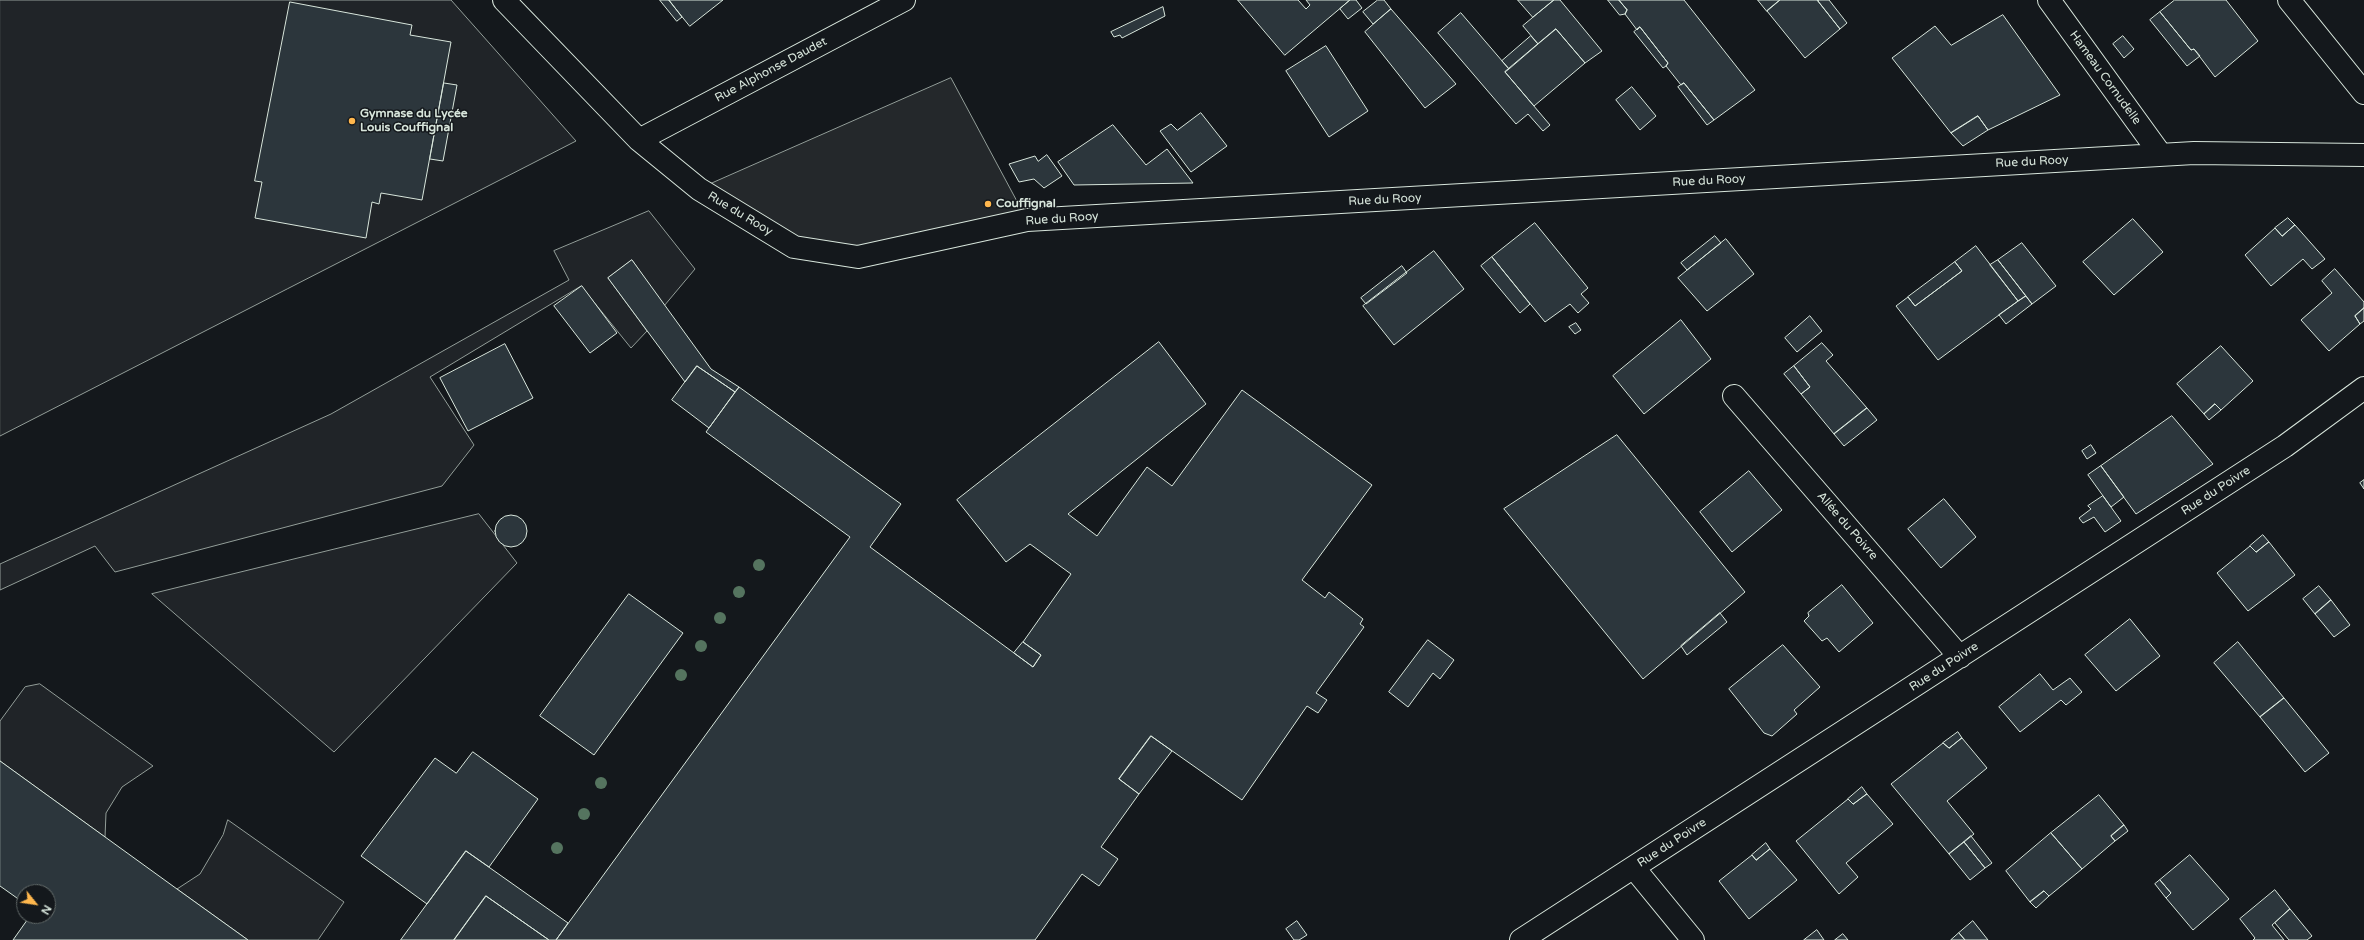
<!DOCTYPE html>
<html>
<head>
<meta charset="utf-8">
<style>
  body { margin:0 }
  #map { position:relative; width:2364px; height:940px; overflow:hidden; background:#14181c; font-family:"Varela Round",sans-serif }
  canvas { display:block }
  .north { position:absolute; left:16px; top:884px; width:40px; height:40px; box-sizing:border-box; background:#14181c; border:1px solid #626a69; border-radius:50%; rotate:120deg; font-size:11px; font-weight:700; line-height:16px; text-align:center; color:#d8e6dc }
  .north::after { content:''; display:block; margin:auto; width:14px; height:18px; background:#ffb74d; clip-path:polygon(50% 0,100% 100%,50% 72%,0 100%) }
</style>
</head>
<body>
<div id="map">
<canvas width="2364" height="940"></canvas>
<div class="north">N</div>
</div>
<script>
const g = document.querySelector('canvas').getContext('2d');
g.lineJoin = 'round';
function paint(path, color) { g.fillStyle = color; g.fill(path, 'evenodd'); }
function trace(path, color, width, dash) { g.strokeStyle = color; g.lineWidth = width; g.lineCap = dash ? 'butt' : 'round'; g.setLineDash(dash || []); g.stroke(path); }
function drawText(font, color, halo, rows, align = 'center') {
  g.font = font + ' "Varela Round",sans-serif'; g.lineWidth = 3; g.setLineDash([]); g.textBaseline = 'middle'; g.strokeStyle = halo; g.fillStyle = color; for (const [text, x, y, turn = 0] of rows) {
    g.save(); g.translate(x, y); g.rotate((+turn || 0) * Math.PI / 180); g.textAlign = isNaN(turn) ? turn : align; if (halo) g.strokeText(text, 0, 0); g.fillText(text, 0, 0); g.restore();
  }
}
const green = new Path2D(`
  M0,0h451l125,141 -576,295z
  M649,211l46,58 -31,37 -32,-46 -24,18 39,53 -16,17 -50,-62 -151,91 44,68 -32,41 -327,86 -20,-26 -95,44v-26l331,-150 238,-134 -15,-29z
  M479,514l38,49 -183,189 -182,-158z
  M40,684l113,82 -31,21 -16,26 -1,24 -105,-76v-40l25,-34z
  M228,820l116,82 -26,38h-70l-71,-51 23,-15 23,-39z`);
paint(green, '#202428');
trace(green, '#939e99', 1);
const parking = new Path2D(`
  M951,78l76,142 -169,37 -64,-10 -95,-58z`);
paint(parking, '#24282b');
trace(parking, '#939e99', 1);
const building = new Path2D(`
  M660,0h9l13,17 -5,4z
  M669,0h54l-33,26z
  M1238,0h60l8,9 4,-4 -4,-5h44l-65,55z
  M1350,0h6l6,8 -14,11 -8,-10z
  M1378,0h6l7,9 -18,15 -10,-12z
  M1518,0h36l-21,17z
  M1554,0h6l42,51 -17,12 -29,-34 -18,15 -15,-18z
  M1608,0h11l8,10 -2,4 -5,1z
  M1619,0h65l71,90 -41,30 -30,-37 -3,2 -15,-19 2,-3 -28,-36 -3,3 -12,-16 2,-4z
  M1758,0h22l-13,11z
  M1780,0h37l23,29 -35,29 -38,-47z
  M1820,0h9l18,23 -7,6 -22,-28z
  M2175,0h51l32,41 -43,36 -21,-28 -3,1 -31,-38z
  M290,2l122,23 -2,10 41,7 -29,158 -41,-7 -2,11 -7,-2 -6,36 -111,-20 7,-36 -7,-1z
  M1163,7l2,9 -43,22 -2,-3 -6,2 -3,-5z
  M1391,9l65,75 -31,24 -60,-76z
  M2160,12l31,38 3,-1 6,7 -13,10 -37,-46z
  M1461,13l48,56 -4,3 45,53 -7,6 -15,-17 -12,10 -78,-91z
  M2003,15l57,80 -72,35 -10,-14 -27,17 -59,-75 43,-32 16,19z
  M1640,27l28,36 -2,3 -3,2 -29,-36z
  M1556,29l29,34 -51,43 -29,-34z
  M1531,36l7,8 -29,25 -7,-8z
  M2123,36l11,13 -10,9 -11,-14z
  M1326,46l42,65 -39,26 -43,-66z
  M444,83l13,2 -14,76 -13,-2z
  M1684,83l30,37 -7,5 -29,-38z
  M1632,87l24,29 -16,14 -24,-30z
  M1201,113l26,33 -36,26 -31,-41 11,-7 6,6z
  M1978,116l10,14 -25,16 -12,-13z
  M1113,125l33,40 21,-16 26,34 -119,2 -16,-23z
  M1047,155l15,21 -18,12 -10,-9 -15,3 -10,-18 26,-8 3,5z
  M2288,218l7,7 -13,11 -7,-8z
  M2133,219l30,33 -49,43 -31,-33z
  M1535,223l53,65 -7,6 8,9 -11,10 -8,-9 -25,18 -53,-65z
  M2295,225l30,34 -13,10 -9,-10 -32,27 -26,-31 30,-27 7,8z
  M1715,236l6,7 -34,27 -6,-7z
  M1726,239l28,35 -47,37 -29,-33z
  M2022,243l34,43 -24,18 -34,-44z
  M1976,246l42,55 -80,59 -42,-54 12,-9 7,9 47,-35 -7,-9z
  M1434,251l30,38 -70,56 -31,-39z
  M1492,257l38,47 -10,9 -39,-47z
  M632,260l79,109 28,18 -4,5 -38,-26 -12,16 -77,-104z
  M1998,260l28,36 -8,5 -28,-36z
  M1955,262l7,9 -47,35 -7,-9z
  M1402,266l5,7 -41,31 -5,-6z
  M2335,269l29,33v6l-9,8 5,8 -31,27 -28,-31 31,-27 -10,-12z
  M582,286l35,47 -27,20 -36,-47z
  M2026,296l6,8 -26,20 -7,-9z
  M2364,308v13l-4,3 -5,-8z
  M1810,316l12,15 -25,21 -12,-14z
  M1681,320l30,39 -67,55 -31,-38z
  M1576,323l5,7 -6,4 -6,-7z
  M1159,342l47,62 -138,110 29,22 50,-69 25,19 70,-96 130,95 -70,95 23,18 4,-6 34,27 -3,5 4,3 -48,66 11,7 -9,13 -11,-7 -65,94 -91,-64 -32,43 20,15 -38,53 17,12 -19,27 -17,-12 -47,66h-479l294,-403 -144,-105 33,-45 162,117 -31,43 163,120 8,-12 -18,-13 48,-68 -41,-30 -24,18 -49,-62z
  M1822,343l11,12 -7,6 41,47 -33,26 -33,-40 9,-7 -16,-21z
  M505,344l28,54 -65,33 -28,-53z
  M2221,346l32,35 -32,29 -6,-6 -11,10 -27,-30z
  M697,366l38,26 -26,36 -37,-28z
  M1794,366l16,21 -9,7 -17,-20z
  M2215,404l6,6 -12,10 -5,-6z
  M1867,408l10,12 -33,26 -10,-12z
  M2172,416l41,48 -77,50 -35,-48z
  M1617,435l128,157 -102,87 -139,-170z
  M2091,445l5,8 -9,6 -5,-8z
  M2101,466l23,31 -13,10 -23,-32z
  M1749,471l33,39 -50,42 -32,-40z
  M2364,480v9l-4,-6z
  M2103,496l18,25 -16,11 -11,-15 -11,6 -4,-5 12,-9 -3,-3z
  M1944,499l32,38 -35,31 -33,-39z
  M495 531a16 16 0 1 1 32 0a16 16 0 1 1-32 0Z
  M2263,535l6,7 -13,10 -6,-6z
  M2269,542l26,33 -47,36 -31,-38 33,-27 6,6z
  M1842,585l31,38 -34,29 -12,-14 -5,3 -18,-20 5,-5 -1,-3z
  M2319,586l12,14 -16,14 -12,-15z
  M629,594l54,39 -89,122 -54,-39z
  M2331,600l19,25 -16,12 -19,-23z
  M1720,613l7,9 -40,33 -6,-9z
  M2130,619l30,37 -44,35 -31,-36z
  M1428,640l26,20 -14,19 -7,-6 -25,34 -19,-15z
  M1023,642l18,13 -8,12 -19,-14z
  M2238,642l46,56 -24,19 -46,-54z
  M1783,645l37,42 -26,23 3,4 -25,22 -8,-3 -35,-44z
  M2040,674l13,16 17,-12 12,14 -16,13 -5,-5 -41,32 -21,-25z
  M2284,698l45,55 -24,19 -45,-55z
  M1958,732l4,6 -13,10 -6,-5z
  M1151,736l21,15 -33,43 -20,-15z
  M1962,738l25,30 -40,33 27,33 -25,20 -58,-70 52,-41 6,5z
  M473,752l65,47 -49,68 -23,-16 -39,53 -66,-48 74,-98 21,15z
  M0,761l177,128 71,51h-235l17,-24h18v-24h-24v11l-24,-17z
  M1862,787l5,7 -14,10 -5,-5z
  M1867,794l26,30 -47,39 12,14 -19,17 -43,-53 52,-42 5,5z
  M2099,795l25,30 -13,11 4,5 -33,28 -31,-36z
  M2124,825l4,6 -13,10 -4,-5z
  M2051,833l31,36 -33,27 -5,-5 -14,11 -24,-31z
  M1971,836l21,27 -7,5 -21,-26z
  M1964,842l21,26 -15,12 -21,-26z
  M1766,843l4,6 -14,11 -4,-5z
  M1770,849l27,31 -48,39 -30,-38 33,-26 4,5z
  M466,851l102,72 -12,17h-7l-63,-44 -32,44h-53z
  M2190,855l39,44 -36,31 -27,-32 5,-5 -11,-13z
  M2160,880l11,13 -5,5 -11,-14z
  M2275,890l15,19 -18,16 12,15h-31l2,-2 -15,-19z
  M2044,891l5,5 -13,12 -6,-6z
  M486,896l63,44h-95z
  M2290,909l22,27 -5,4h-18l-14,-17z
  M1297,921l10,14 -8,5h-5l-8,-11z
  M1973,921l15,19h-23l-6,-7z
  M1817,930l7,10h-20z
  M1959,933l6,7h-14z
  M1843,934l5,6h-13z`);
paint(building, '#2c363c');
trace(building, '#d8e6dc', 1);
const minor = new Path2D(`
  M504,0l135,140 60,49 95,58 64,10 169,-37 1167,-67 170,2
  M2049,0l112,155
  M2289,0l75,93
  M639,140l265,-140
  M1734,396l226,261
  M1634,868l59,72
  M1521,940l764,-494 79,-58`);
trace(minor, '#d8e6dc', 24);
trace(minor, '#14181c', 22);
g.fillStyle = '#55745f';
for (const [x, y] of [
  [759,565],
  [739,592],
  [720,618],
  [701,646],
  [681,675],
  [601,783],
  [584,814],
  [557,848]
]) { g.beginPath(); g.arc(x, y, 6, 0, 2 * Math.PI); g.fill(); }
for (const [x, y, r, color] of [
  [352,121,4,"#ffb74d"],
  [988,204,4,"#ffb74d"]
]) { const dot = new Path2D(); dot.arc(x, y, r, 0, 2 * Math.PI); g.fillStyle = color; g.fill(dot); trace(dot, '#14181c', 1.5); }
drawText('12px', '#d8e6dc', '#14181c', [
  ["Rue Alphonse Daudet",771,70,-28],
  ["Hameau Cornudelle",2105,78,54],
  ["Rue du Rooy",2032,162,-3],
  ["Rue du Rooy",1709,181,-3],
  ["Rue du Rooy",1385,200,-3],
  ["Rue du Rooy",740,214,31],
  ["Rue du Rooy",1062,219,-4],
  ["Rue du Poivre",2216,491,-33],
  ["Allée du Poivre",1847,526,49],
  ["Rue du Poivre",1944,667,-33],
  ["Rue du Poivre",1672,843,-33]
]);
drawText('bold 12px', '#d8e6dc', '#14181c', [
  ["Gymnase du Lycée",360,114],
  ["Louis Couffignal",360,128],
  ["Couffignal",996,204]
], 'left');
</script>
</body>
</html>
